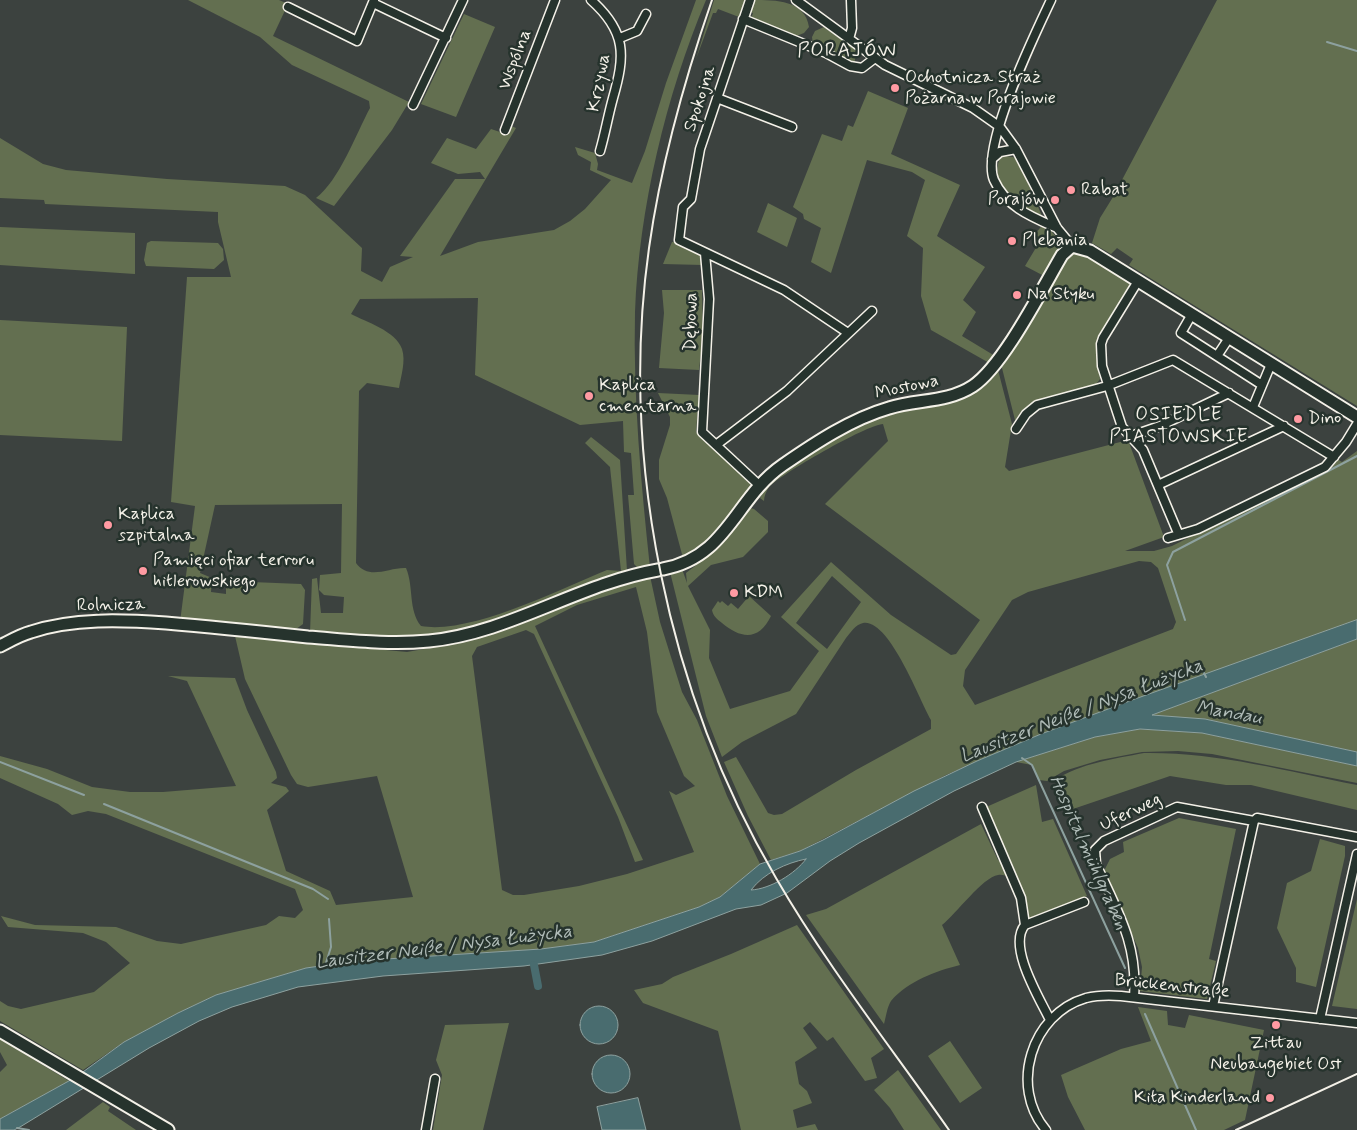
<!DOCTYPE html>
<html>
<head>
<meta charset="utf-8">
<style>
  body { margin:0 }
  canvas { display:block; background:#3c423f }
</style>
</head>
<body>
<canvas width="1357" height="1130"></canvas>
<script>
const g = document.querySelector('canvas').getContext('2d');
g.lineJoin = 'round';
function paint(path, color) { g.fillStyle = color; g.fill(path, 'evenodd'); }
function trace(path, color, width, dash) { g.strokeStyle = color; g.lineWidth = width; g.lineCap = dash ? 'butt' : 'round'; g.setLineDash(dash || []); g.stroke(path); }
function drawText(font, color, halo, rows, align = 'center') {
  g.font = font + ' Mynerve,sans-serif'; g.lineWidth = 5; g.setLineDash([]); g.textBaseline = 'middle'; g.strokeStyle = halo; g.fillStyle = color; for (const [text, x, y, turn = 0] of rows) {
    g.save(); g.translate(x, y); g.rotate((+turn || 0) * Math.PI / 180); g.textAlign = isNaN(turn) ? turn : align; if (halo) g.strokeText(text, 0, 0); g.fillText(text, 0, 0); g.restore();
  }
}
paint(new Path2D(`
  M188,0h91l9,4 -15,32 136,66 -17,28 -58,76 -18,-8c23,-17 40,-64 54,-90l-1,-7 -77,-36 -32,-28z
  M696,0h10c-40,95 -67,208 -71,312 -2,85 6,171 15,256l-10,2 -6,-6 -6,-69h6l-3,-42 -7,-1 -1,-31 -43,4 -105,-50 3,-77 -118,1 -9,15c15,8 45,17 51,35 4,12 -1,27 -3,39l-32,-5 -8,8 -3,172c13,18 33,4 50,5 8,19 2,42 15,58 49,9 139,-37 186,-56l14,1 -11,-104 -25,-24 6,-6 29,23 7,111 -43,14 -97,42 -86,13 -91,-7 2,-54 5,-1 4,35h22l1,-16 -20,-2 -5,-5 1,-15 21,-2 1,-69 -127,1 -15,68 12,5 -1,14 15,2v-13l75,3 4,6 -2,34 -11,8 -112,-10 15,-116 -24,-4 16,-225h44l-13,-55v-10l-173,-8 -1,-4 -44,-2v-60l43,26 23,6 101,9 118,7 20,9 57,53 -1,23 21,11 8,-15 23,-10 -13,-1 55,-77h30l-5,-7 -22,2 -27,-11 16,-25 29,11 15,-20 15,5 5,-8 5,2 -76,128 38,-14 76,-12 16,-9 15,-12 26,-29 -21,-10 1,-8 -13,-7 -3,-8 20,6 3,11 -1,6 35,13 13,-32 21,-68z
  M714,0h33l-8,17 -21,-8 -2,4h-3l-17,46z
  M753,0c23,0 52,0 56,27l-5,6 -10,4 -43,-18 2,-6 -5,-2z
  M1217,0h140v406l-228,-141 4,-6 -16,-11 -6,6 -19,-11 8,-25 13,-21z
  M464,14l31,13 -39,90 -35,-13z
  M824,27l33,24 -3,13 -41,-19 -1,-8 3,-6z
  M868,91l40,17 -17,46 69,31 -23,51 48,31 -22,33 13,12 -14,24 33,20 -4,8 -60,-34 -10,-34 2,-48 -16,-12 18,-56 -13,-8 -45,-12 -36,113 -20,-11 10,-34 -17,-9 -1,-5 -10,-7 29,-73 20,7 6,-16 5,2z
  M1005,156l8,1 5,3 24,56 -4,1c-19,-12 -50,-32 -38,-59z
  M768,203l29,15 -10,29 -30,-15z
  M1043,224c26,20 16,29 3,53l-21,-11 15,-25 -7,-4z
  M0,227l135,6v41l-135,-9z
  M151,241l67,2 5,6 1,11 -10,9 -68,-3 -2,-6 3,-17z
  M672,242h7l24,12v11l-40,-1z
  M1075,253l15,2 39,26 1,7 -33,56 3,35 -6,8 -61,17 -17,20 -15,-60 66,-106z
  M662,290h40l1,45 -4,35 -40,-2 5,-55z
  M0,320l127,7 -5,114 -122,-6z
  M994,370h4l14,54 -7,43 4,4 119,-31 36,97 -39,14h29l18,-5 157,-79 8,-8 5,3 15,-11v169l-316,114 -95,41 -146,76 -29,9 -23,-44 -24,-54 12,-5 32,56 6,2 8,-1 74,-44 75,-41v-9c-11,-19 -42,-102 -68,-97 -8,2 -12,9 -17,15l-50,76 -54,28 -20,15 -16,-41 -36,-144 12,-3 5,14 -1,-10 27,-21 37,-44 4,1 14,12v11l-25,25 -32,8 -23,21 22,44 -1,28 21,51 60,-18 29,-40 -38,-34 50,-55 60,53 60,40 5,-1 24,-34 -155,-116 63,-63 -5,-17c-17,1 -102,50 -114,63 -3,5 -5,9 -5,14l-4,-3 7,-13 10,-10 82,-50 22,-10 74,-16zM1139,561l12,1 7,6 18,54 -3,7 -198,76 -12,-19 2,-16 47,-70 16,-8zM832,576l29,26 -34,47 -31,-26z
  M658,393l41,2 -3,37 54,51 1,8 -43,55 -25,12 -16,-60 -8,-19v-19l11,-35v-8z
  M650,576l10,46 22,70 15,28 30,76 33,68 -40,33 -21,10 -105,35 -53,7 -186,12 -49,7 -37,11 -53,16 -38,18 -54,29 -41,28 -83,-49v-20l8,5 13,3 73,-17 36,-29 -24,-21 -23,-9 -75,-6 -7,-11 34,9 81,2 41,14 24,3 85,-19 13,-9 16,2 8,-8 -8,-21 -189,-75 -18,-3 -16,4 -14,-11 -58,-26v-22l47,13 45,18 38,5h33l73,-6 -49,-105 -19,-5 67,2 12,32 29,62 1,6 -6,5 15,4 3,4 -22,19 19,61 44,20 6,14 77,-8 -36,-121 -69,11 -11,-3 -6,-9 -46,-96 -10,-43 172,16 62,-11 58,-19 55,-25zM636,587l11,45 10,80 27,64 11,10 -19,9 -7,-4 25,61 -67,22 -48,12 -55,9h-11l-11,-5 -30,-234 5,-9 49,-17 8,4 84,183 17,45 8,-2 -108,-234 42,-21z
  M749,596l22,20c-12,25 -30,23 -49,7 -5,-4 -9,-7 -10,-13l6,-9 2,2 2,-2 6,5 3,-3 7,6z
  M1357,639v113l-152,-33 -56,-3z
  M1140,729l62,4 155,33v17l-145,-29 -34,-3 -36,1 -42,8 -36,11 -17,10 -8,-1 -7,-15 -16,-3 79,-25z
  M1144,753c72,-1 142,18 213,32v25l-106,-25h-25l-56,-9 -97,33 -18,-29c26,-17 59,-21 89,-27z
  M1036,785l6,37 11,-3 34,77 -59,26c-5,-40 -25,-78 -44,-114z
  M1179,818l57,11 -27,130 7,2 -9,38 -67,-8 2,-24 -4,-19 -34,-77 6,-12 14,-7 -1,-10z
  M981,824l17,36 6,2 6,14c-4,0 -8,-2 -12,-1 -15,2 -42,39 -56,50l18,40c-24,6 -52,16 -69,36 -4,6 -5,16 -7,23l-78,-109 20,-6z
  M1320,839l25,7v10l-29,131 -20,-5v-14l-19,-40 10,-45 24,-12z
  M1357,899v110l-25,-3z
  M797,925l87,124 -13,9 6,20 -12,3 -32,-44 -6,4 -17,-19 -7,6 14,20 -22,14 4,22 8,7 5,12 -19,7 4,18 18,-4 3,6h-77l-23,-99 -75,-28 -9,-13 28,-6 11,-7 58,-23z
  M1138,1007l29,4 1,14 17,3 4,-13 75,15 -19,90 -21,10h-139l-17,-33 -7,-22 60,-26 30,-8z
  M509,1023l-26,107h-50l9,-55 -6,-15 9,-35z
  M0,1039l69,42 -69,38v-47l7,-7 -7,-13z
  M950,1041l32,47 -22,15 -32,-47z
  M898,1070l43,60h-37l-14,-22 -16,-18z
  M103,1102l7,5 -2,4 28,19h-70z`), '#636f50');
const water = new Path2D(`
  M1357,620v19l-205,76 53,4 152,33v14l-155,-33 -62,-4 -45,8 -79,25 -62,29 -95,52 -29,18 -43,32 -26,12 -25,4 -84,32 -50,14 -78,11 -141,10 -85,11 -66,20 -33,14 -50,27 -129,79 -6,3h-14v-11l76,-42 48,-35 54,-29 38,-18 53,-16 37,-11 49,-7 186,-12 53,-7 105,-35 21,-10 40,-33 40,-13 23,-11 91,-49 63,-30 64,-27 94,-35zM806,859c-11,15 -36,30 -55,31 13,-17 35,-27 55,-31z
  M580 1025a19 19 0 1 1 38 0a19 19 0 1 1-38 0Z
  M592 1074a19 19 0 1 1 38 0a19 19 0 1 1-38 0Z
  M638,1098l8,32h-44l-5,-23z`);
paint(water, '#496c6f');
trace(water, '#8da19f', 1);
trace(new Path2D(`
  M1327,42l30,9
  M1185,620l-18,-55 6,-13 184,-96
  M1198,661l8,16
  M1022,758l10,7 93,203
  M0,762l84,33
  M104,804l209,85 15,10
  M325,966l6,-19 -2,-28
  M1145,1014l51,116
  M17,1128l12,2`), '#8da19f', 2);
trace(new Path2D(`
  M534,965l4,21`), '#496c6f', 8);
const street = new Path2D(`
  M591,0c36,32 34,56 22,98 -5,18 -8,36 -13,53
  M750,0l-50,149 -9,50 -8,8 -4,33 105,50 64,43
  M796,0l89,65 88,43 27,19 16,22 41,79 15,18
  M1051,0c-16,34 -71,147 -57,180 12,27 38,37 63,48
  M373,3l73,35
  M288,7l69,34 17,-41
  M743,19l83,34 24,13 12,2 13,-10
  M620,38l17,-7 9,-17
  M849,39l3,-11 -1,-28
  M717,98l75,29
  M413,105l50,-105
  M505,130l50,-130
  M992,159l8,-7 16,-3
  M705,253l4,46 -7,133 58,54
  M1138,281l-35,57 -2,6 1,22 20,61 21,23 35,83
  M1192,314l-11,19 81,52
  M1217,356l12,-18
  M1253,407l18,-43
  M1016,429l10,-15 11,-9 70,-19 66,-26 161,97
  M1131,436l29,-10 69,-33
  M716,445l71,-54 85,-80
  M1158,485l126,-59
  M1168,538l30,-9 127,-62 21,-25 11,-18
  M982,807l39,91 4,27c-18,21 15,74 25,95
  M1025,925l59,-23
  M1134,997c4,-54 -17,-86 -38,-133l-1,-14 9,-9 73,-34 77,14
  M1213,1006l41,-185 3,-3 100,19
  M1320,1019l37,-165
  M426,1130l9,-51
  M1046,1130c-37,-43 -15,-116 40,-132 12,-3 23,-3 35,-2l236,27`);
const secondary = new Path2D(`
  M663,569c65,-12 72,-71 120,-104 32,-22 68,-46 106,-57 28,-9 58,-5 84,-22 30,-20 69,-97 89,-131l10,-9 18,5 267,166
  M0,646c10,-5 20,-11 31,-14 42,-14 91,-12 135,-9 47,4 95,9 142,14 41,3 80,8 121,4 81,-8 149,-57 229,-71
  M0,1031l168,99`);
trace(street, '#f4f1e8', 11);
trace(secondary, '#f4f1e8', 15);
trace(street, '#26332d', 8);
trace(secondary, '#26332d', 11);
trace(new Path2D(`
  M712,0c-28,81 -51,163 -63,248 -30,212 19,446 127,630 51,88 115,169 173,252
  M1236,1130l121,-56`), '#f4f1e8', 2);
for (const [x, y, r, color] of [
  [895,88,5,"#ff9aa2"],
  [1071,190,5,"#ff9aa2"],
  [1055,200,5,"#ff9aa2"],
  [1012,241,5,"#ff9aa2"],
  [1017,295,5,"#ff9aa2"],
  [589,396,5,"#ff9aa2"],
  [1298,419,5,"#ff9aa2"],
  [108,525,5,"#ff9aa2"],
  [143,571,5,"#ff9aa2"],
  [734,593,5,"#ff9aa2"],
  [1276,1025,5,"#ff9aa2"],
  [1270,1098,5,"#ff9aa2"]
]) { const dot = new Path2D(); dot.arc(x, y, r, 0, 2 * Math.PI); g.fillStyle = color; g.fill(dot); trace(dot, '#26332d', 2); }
drawText('18px', '#f4f1e8', '#26332d', [
  ["Wspólna",516,60,-69],
  ["Krzywa",600,83,-79],
  ["Spokojna",701,99,-72],
  ["Dębowa",692,322,-89],
  ["Mostowa",907,388,-12],
  ["Rolnicza",111,606,-1],
  ["Uferweg",1131,813,-26],
  ["Brückenstraße",1172,987,6]
]);
drawText('18px', '#f4f1e8', '#26332d', [
  ["Ochotnicza Straż",905,78],
  ["Pożarna w Porajowie",905,99],
  ["Rabat",1081,190],
  ["Porajów",1045,200,"right"],
  ["Plebania",1022,241],
  ["Na Styku",1027,295],
  ["Kaplica",599,386],
  ["cmentarna",599,407],
  ["Dino",1308,419],
  ["Kaplica",118,515],
  ["szpitalna",118,536],
  ["Pamięci ofiar terroru",153,561],
  ["hitlerowskiego",153,582],
  ["KDM",744,593],
  ["Zittau",1276,1044,"center"],
  ["Neubaugebiet Ost",1276,1065,"center"],
  ["Kita Kinderland",1260,1098,"right"]
], 'left');
g.letterSpacing = '1px';
drawText('19px', '#f4f1e8', '#26332d', [
  ["OSIEDLE",1179,416],
  ["PIASTOWSKIE",1179,438]
]);
g.letterSpacing = '0px';
drawText('italic 19px', '#b0bcb8', '#26332d', [
  ["Lausitzer Neiße / Nysa Łużycka",1082,712,-21],
  ["Mandau",1229,714,10],
  ["Hospitalmühlgraben",1087,853,66],
  ["Lausitzer Neiße / Nysa Łużycka",444,948,-7]
]);
g.letterSpacing = '1px';
drawText('20px', '#f4f1e8', '#26332d', [
  ["PORAJÓW",847,52]
]);
g.letterSpacing = '0px';
</script>
</body>
</html>
